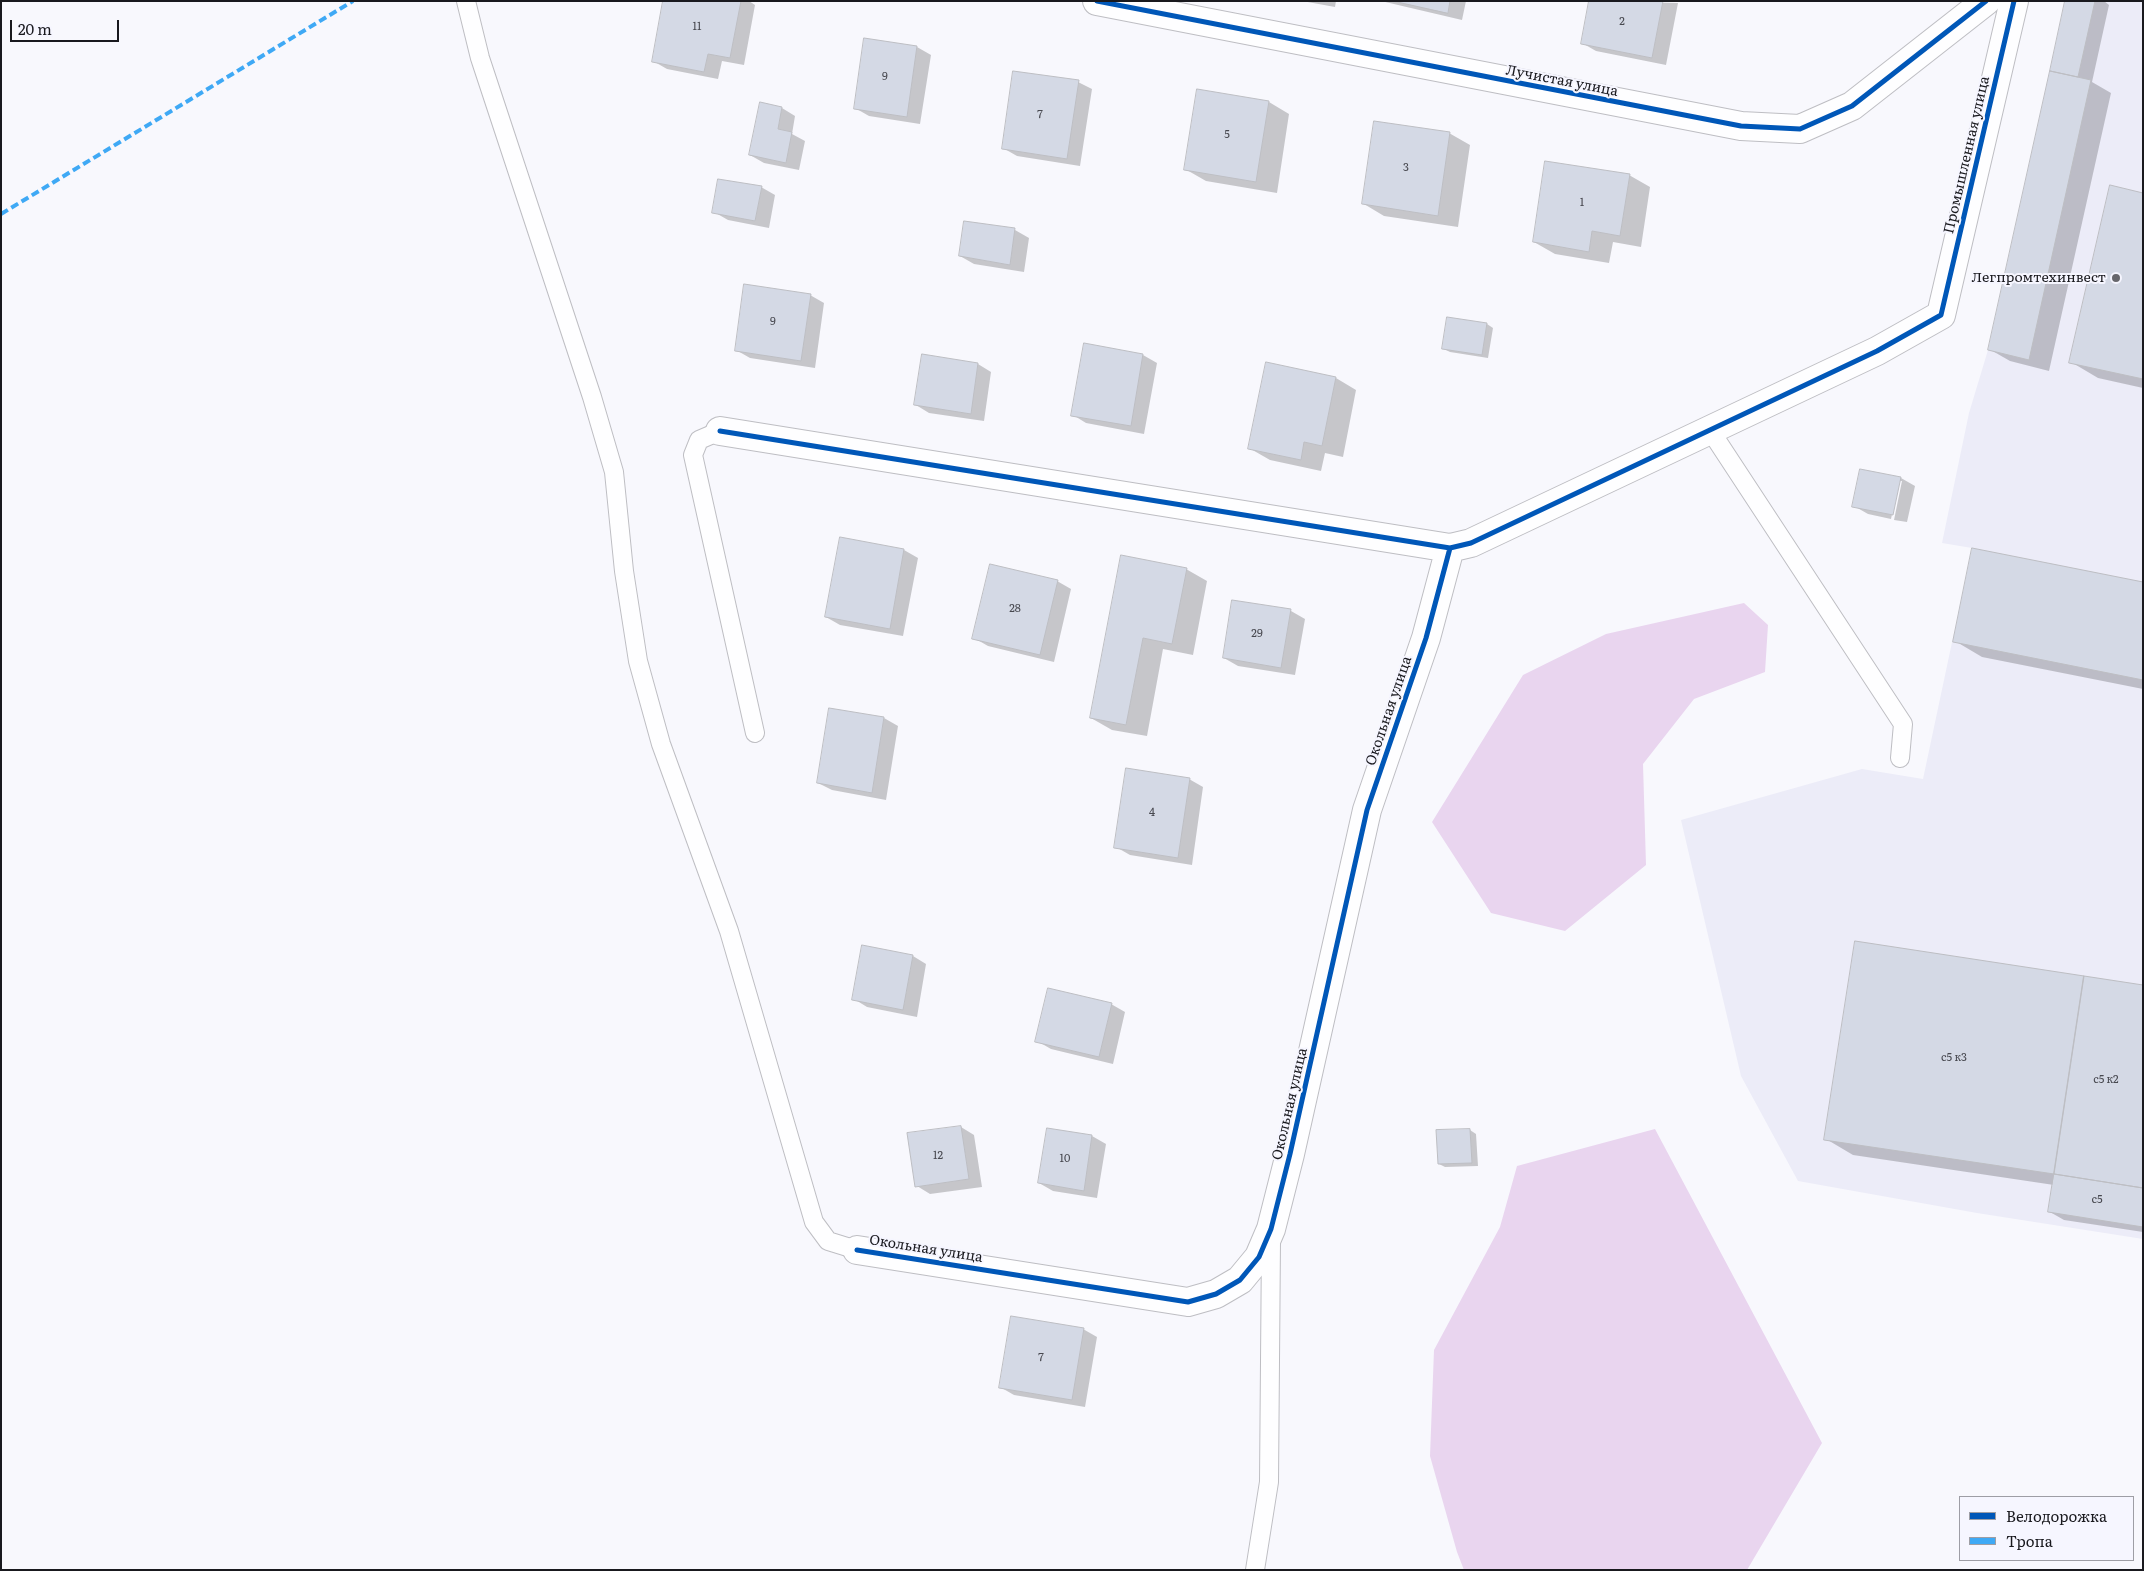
<!DOCTYPE html>
<html>
<head>
<meta charset="utf-8">
<style>
  body { margin:0 }
  #map { position:relative; width:2144px; height:1571px; overflow:hidden; background:#f8f8fd; font-family:Literata,serif }
  canvas { display:block }
  .frame { position:absolute; inset:0; border:2px solid #19191e; pointer-events:none }
  .legend { position:absolute; left:1959px; top:1496px; width:175px; height:65px; box-sizing:border-box; background:#f6f6ff; border:1px solid #9e9ea5; margin:0; padding:6px 9px; list-style:none; font-size:15px; color:#19191e }
  .legend li { display:flex; align-items:center; gap:10px; height:25px }
  .legend b { width:25px; border:1px solid #9e9ea5 }
  .scale { position:absolute; left:10px; top:20px; width:109px; height:22px; box-sizing:border-box; border:2px solid #19191e; border-top:0; padding-left:6px; font-size:15px; line-height:18px; white-space:nowrap; color:#19191e; -webkit-text-stroke:4px #f6f6ff; paint-order:stroke }
</style>
</head>
<body>
<div id="map">
<canvas width="2144" height="1571"></canvas>
<div class="frame"></div>
<ul class="legend">
<li><b style="height:6px;background:#0057b8"></b>Велодорожка</li>
<li><b style="height:6px;background:#3fa9f5"></b>Тропа</li>
</ul>
<div class="scale">20 m</div>
</div>
<script>
const g = document.querySelector('canvas').getContext('2d');
g.lineJoin = 'round';
function paint(path, color) { g.fillStyle = color; g.fill(path, 'evenodd'); }
function trace(path, color, width, dash) { g.strokeStyle = color; g.lineWidth = width; g.lineCap = dash ? 'butt' : 'round'; g.setLineDash(dash || []); g.stroke(path); }
function drawText(font, color, halo, rows, align = 'center') {
  g.font = font + ' Literata,serif'; g.lineWidth = 4; g.setLineDash([]); g.textBaseline = 'middle'; g.strokeStyle = halo; g.fillStyle = color; for (const [text, x, y, turn = 0] of rows) {
    g.save(); g.translate(x, y); g.rotate((+turn || 0) * Math.PI / 180); g.textAlign = isNaN(turn) ? turn : align; if (halo) g.strokeText(text, 0, 0); g.fillText(text, 0, 0); g.restore();
  }
}
paint(new Path2D(`
  M2065,1h78v1238l-166,-26 -179,-32 -57,-105 -60,-256 181,-51 61,10 49,-231 -30,-5 27,-130 19,-63z`), '#ececf8');
paint(new Path2D(`
  M1744,603l24,22 -3,47 -71,27 -51,65 3,101 -81,66 -74,-18 -59,-91 91,-147 83,-41z
  M1655,1129l167,314 -75,127h-283l-7,-18 -27,-96 4,-106 66,-123 17,-61z`), '#e9d5ef');
paint(new Path2D(`
  M664,1h85l6,4 -11,60 -22,-4 -4,18 -51,-10 -14,-8z
  M1302,1h34l-1,6z
  M1381,1h85l-4,19z
  M1590,1l88,2 -12,62 -70,-14 -14,-8z
  M2067,1h37l5,4 -17,77 19,11 -62,278 -39,-10 -21,-12z
  M917,47l14,8 -11,69 -51,-8 -14,-8z
  M1078,82l14,7 -12,77 -63,-10 -14,-8z
  M1269,102l20,12 -12,79 -71,-12 -21,-12z
  M782,108l13,8 -3,18 13,7 -6,29 -35,-7 -14,-8z
  M1449,133l21,12 -12,82 -74,-11 -20,-12z
  M1629,175l21,12 -9,60 -28,-5 -4,21 -54,-9 -21,-12z
  M761,187l14,8 -6,33 -41,-8 -14,-8z
  M2143,194v194l-45,-10 -27,-16z
  M965,222l50,8 14,8 -5,34 -50,-8 -14,-8z
  M810,295l14,8 -9,65 -65,-10 -14,-8z
  M1487,324l6,4 -5,30 -38,-6 -6,-3z
  M1085,345l58,10 14,8 -13,71 -58,-11 -13,-8z
  M978,364l13,8 -7,49 -55,-8 -13,-8z
  M1336,378l20,12 -13,67 -18,-4 -4,18 -51,-11 -21,-12z
  M1861,470l40,8 14,8 -8,36 -13,-2 8,-39h-3l-8,38 -23,-5 -14,-8z
  M841,539l63,11 14,8 -15,78 -63,-11 -14,-8z
  M1186,569l21,12 -14,74 -30,-6 -16,87 -35,-6 -21,-12z
  M1057,581l14,8 -17,73 -66,-16 -14,-8z
  M2143,583v106l-161,-32 -27,-16z
  M1233,601l58,10 14,8 -10,56 -57,-9 -14,-8z
  M884,718l14,8 -12,74 -54,-10 -14,-7z
  M1189,779l14,8 -11,78 -62,-10 -14,-8z
  M913,956l13,8 -9,53 -50,-10 -13,-8z
  M2143,986v246l-79,-12 -14,-8 4,-27 -201,-30 -27,-16z
  M1111,1004l14,8 -12,52 -62,-15 -14,-8z
  M961,1127l13,8 8,52 -52,7 -13,-8z
  M1048,1129l44,7 14,8 -9,54 -44,-7 -14,-8z
  M1470,1130l6,4 2,32 -33,1 -6,-3z
  M1083,1329l14,8 -12,70 -71,-12 -14,-8z`), '#0003');
const building = new Path2D(`
  M663,1h78l-11,57 -22,-4 -4,18 -52,-10z
  M1393,1h57l-2,12z
  M1589,1h74l-11,57 -71,-14z
  M2065,1h30l-17,76 -28,-6z
  M864,38l53,8 -10,71 -53,-8z
  M1013,71l66,9 -12,79 -65,-10z
  M2050,71l41,9 -62,280 -41,-10z
  M1197,89l72,12 -13,81 -72,-12z
  M760,102l22,5 -4,22 14,3 -6,31 -37,-8z
  M1374,121l76,11 -12,84 -76,-12z
  M1545,161l85,13 -10,62 -28,-5 -3,21 -56,-10z
  M718,179l44,7 -7,35 -43,-8z
  M2110,185l33,8v186l-74,-16z
  M964,221l51,7 -5,37 -51,-9z
  M744,284l67,10 -10,67 -66,-10z
  M1447,317l40,6 -5,32 -40,-6z
  M1084,343l59,11 -12,72 -60,-10z
  M922,354l56,9 -7,51 -57,-9z
  M1266,362l70,15 -14,69 -18,-4 -3,18 -53,-11z
  M1860,469l41,8 -8,38 -41,-8z
  M840,537l64,12 -14,80 -65,-12z
  M1972,548l171,34v98l-190,-38z
  M1121,555l66,13 -15,76 -29,-6 -17,87 -36,-7z
  M990,564l68,16 -18,75 -68,-16z
  M1232,600l59,9 -10,59 -58,-10z
  M829,708l55,9 -12,76 -55,-10z
  M1126,768l64,10 -12,80 -64,-10z
  M1855,941l229,35 -30,198 -230,-34z
  M862,945l51,10 -10,55 -51,-10z
  M2084,976l59,9v203l-89,-14z
  M1048,988l64,15 -13,54 -64,-15z
  M961,1126l8,53 -54,8 -8,-54z
  M1047,1128l45,7 -8,56 -46,-8z
  M1470,1129l2,34 -34,1 -2,-34z
  M2054,1174l89,14v39l-95,-15z
  M1011,1316l73,12 -12,72 -73,-12z`);
paint(building, '#d4d9e5');
trace(building, '#bdbec3', 1);
const service = new Path2D(`
  M466,1l14,57 112,339 22,75 10,99 14,90 23,83 68,187 85,291 14,19 29,9
  M1710,430l193,294 -3,34
  M720,431l-21,9 -6,15 62,278
  M1255,1570l14,-88 2,-242`);
const minor = new Path2D(`
  M1097,1l644,125 59,3 52,-23 134,-105
  M720,431l730,117 21,-5 406,-192 64,-36 73,-314
  M857,1250l331,52 28,-8 24,-14 19,-23 12,-28 19,-75 77,-344 59,-172 24,-90`);
trace(service, '#bebec3', 20);
trace(minor, '#bebec3', 30);
trace(service, '#fefeff', 18);
trace(minor, '#fefeff', 28);
trace(new Path2D(`
  M1,214l352,-213`), '#3fa9f5', 4, [8, 4]);
trace(new Path2D(`
  M1097,1l644,125 59,3 52,-23 134,-105
  M720,431l730,117 21,-5 406,-192 64,-36 73,-314
  M857,1250l331,52 28,-8 24,-14 19,-23 12,-28 19,-75 77,-344 59,-172 24,-90`), '#0057b8', 5);
for (const [x, y, r, color] of [
  [2116,278,5,"#67676c"]
]) { const dot = new Path2D(); dot.arc(x, y, r, 0, 2 * Math.PI); g.fillStyle = color; g.fill(dot); trace(dot, '#f6f6ff', 2); }
drawText('11px', '#484950', null, [
  ["2",1622,22],
  ["11",697,27],
  ["9",885,77],
  ["7",1040,115],
  ["5",1227,135],
  ["3",1406,168],
  ["1",1582,203],
  ["9",773,322],
  ["28",1015,609],
  ["29",1257,634],
  ["4",1152,813],
  ["с5 к3",1954,1058],
  ["с5 к2",2106,1080],
  ["12",938,1156],
  ["10",1065,1159],
  ["с5",2097,1200],
  ["7",1041,1358]
]);
drawText('14px', '#19191e', '#f6f6ff', [
  ["Лучистая улица",1562,81,11],
  ["Промышленная улица",1967,155,-77],
  ["Окольная улица",1389,711,-71],
  ["Окольная улица",1290,1104,-77],
  ["Окольная улица",926,1249,9]
]);
drawText('14px', '#19191e', '#f6f6ff', [
  ["Легпромтехинвест",2106,278]
], 'right');
</script>
</body>
</html>
